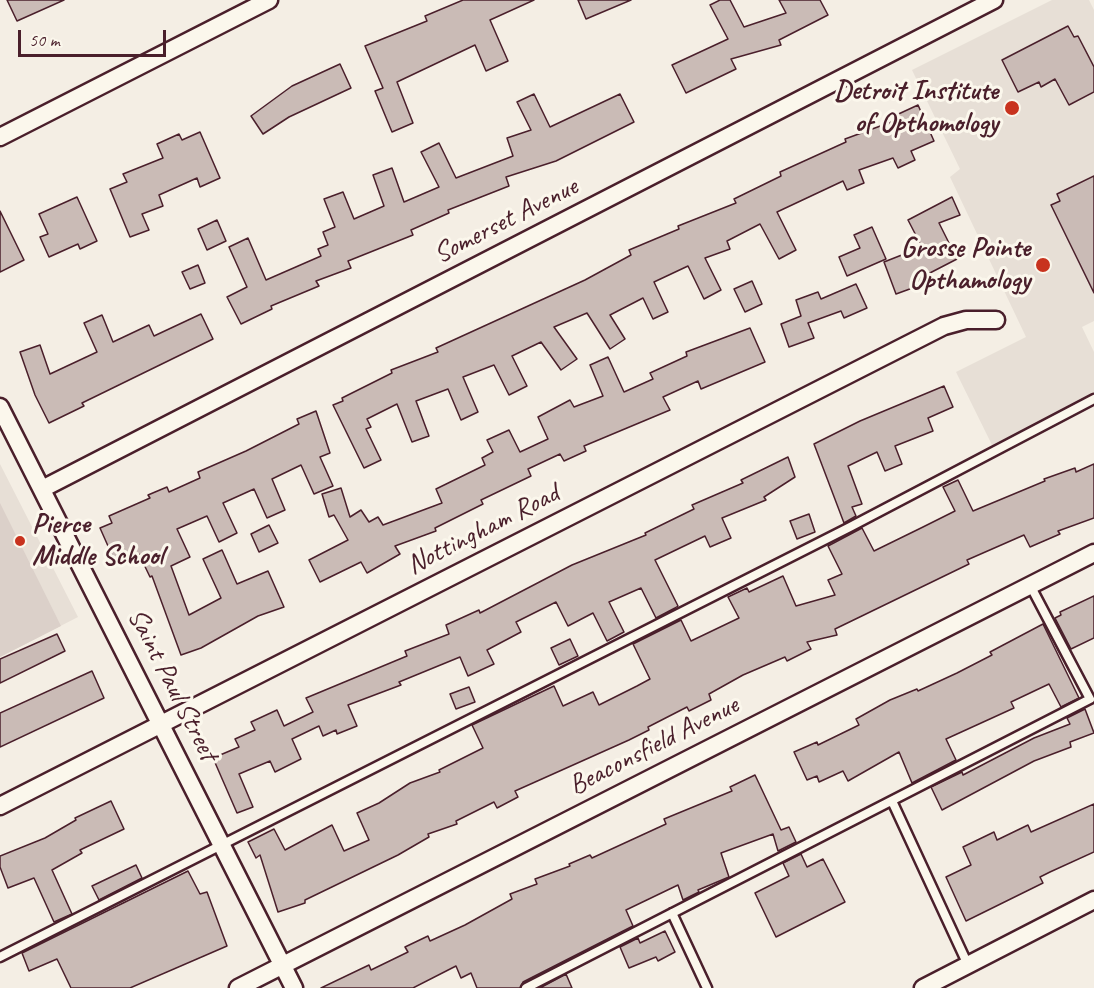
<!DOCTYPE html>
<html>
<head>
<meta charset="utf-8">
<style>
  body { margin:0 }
  #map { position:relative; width:1094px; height:988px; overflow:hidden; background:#f4eee4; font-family:Caveat,sans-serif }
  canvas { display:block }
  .scale { position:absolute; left:18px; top:30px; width:148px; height:27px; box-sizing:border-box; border:3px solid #4a1f2b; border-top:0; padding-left:8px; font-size:18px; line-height:21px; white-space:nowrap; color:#4a1f2b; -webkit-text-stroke:4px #fbf7ec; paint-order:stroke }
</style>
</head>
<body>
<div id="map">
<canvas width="1094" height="988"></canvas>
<div class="scale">50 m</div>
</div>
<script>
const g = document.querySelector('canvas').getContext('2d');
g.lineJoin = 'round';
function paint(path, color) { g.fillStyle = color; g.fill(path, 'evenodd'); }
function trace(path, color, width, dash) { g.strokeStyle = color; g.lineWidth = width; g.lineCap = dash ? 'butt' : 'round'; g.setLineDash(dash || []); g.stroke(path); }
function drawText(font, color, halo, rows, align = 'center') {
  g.font = font + ' Caveat,sans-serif'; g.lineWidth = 6; g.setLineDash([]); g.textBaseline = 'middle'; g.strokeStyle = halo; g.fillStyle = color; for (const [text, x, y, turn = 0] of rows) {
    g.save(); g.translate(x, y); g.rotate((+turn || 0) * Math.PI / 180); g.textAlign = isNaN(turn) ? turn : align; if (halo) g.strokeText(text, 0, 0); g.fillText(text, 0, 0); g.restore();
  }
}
paint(new Path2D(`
  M1052,0h37l5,10v311l-12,6 12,25v43l-102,50 -36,-73 70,-35 -76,-160 10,-8 -48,-99z
  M0,464l78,153 -78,40z`), '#e7dfd6');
paint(new Path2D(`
  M0,503l61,123 -61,31z`), '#dbd0c9');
const building = new Path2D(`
  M7,0h57l-47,21z
  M463,0h71l-44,20 18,41 -22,10 -11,-26 -78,37 16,41 -21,9 -17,-41 8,-3 -18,-42 62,-25 -2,-5z
  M578,0h53l-45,19z
  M720,0h10l14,27 42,-14 -7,-13h41l8,15 -49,25 2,5 -50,14 5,10 -50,24 -14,-28 56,-26 -18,-34z
  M1068,26l6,11 4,-1 16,31v25l-25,13 -14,-26 -14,8 -2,-5 -21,10 -16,-32z
  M340,64l11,24 -62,29 -26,17 -12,-18 41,-30z
  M534,94l16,33 70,-33 14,28 -78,39 -50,16 3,9 -61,24 1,3 -38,17 2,5 -65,26 3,7 -35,13 3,5 -48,20 1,3 -31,15 -14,-27 20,-10 -18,-40 19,-9 18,42 55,-24 -3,-7 10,-4 -5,-13 12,-5 -11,-28 19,-7 11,27 30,-13 -11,-31 19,-7 12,34 35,-15 -18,-35 18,-9 17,35 57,-22 -6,-18 24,-8 -14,-28z
  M918,105l16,36 -23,10 4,9 -17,8 -5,-10 -34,12 5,13 -17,7 -4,-9 -66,31 19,38 -17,9 -19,-35 -33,17 3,8 -25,9 16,32 -17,9 -16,-33 -34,16 14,30 -15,7 -10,-21 -33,17 15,24 -15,10 -23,-36 -33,14 23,32 -16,11 -20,-28 -29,14 15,30 -18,9 -15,-30 -31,12 15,35 -17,8 -13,-31 -32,12 13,35 -17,6 -15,-38 -30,15 4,8 -5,2 15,31 -17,8 -31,-63 10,-4 -1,-3 50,-25 -1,-3 47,-18 -2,-4 149,-68 46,-25 -2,-5 50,-21 -1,-3 58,-23 -2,-4 47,-23 -1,-4 66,-30 -1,-3 49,-18 -2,-4z
  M200,132l20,46 -20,9 -3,-9 -38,17 4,11 -21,8 7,16 -19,7 -20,-48 17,-7 -4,-8 40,-16 -6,-14 22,-10 3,6z
  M1094,176v117l-43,-88 9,-4 -3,-7z
  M77,197l20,44 -17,8 -2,-5 -29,13 -9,-20 8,-3 -9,-20z
  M952,197l8,18 -21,8 18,36 -31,16 3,7 -33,12 -12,-32 38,-15 -14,-27z
  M0,211l24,49 -24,12z
  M217,220l9,21 -19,9 -9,-21z
  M872,227l14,32 -39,17 -8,-19 21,-9 -6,-13z
  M198,265l7,18 -15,6 -8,-17z
  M752,281l10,23 -17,8 -11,-23z
  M856,284l11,24 -23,10 -3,-7 -33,12 6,15 -25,9 -8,-23 20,-8 -5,-16 22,-8 3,7z
  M201,314l12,25 -131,64 2,3 -35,17 -14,-28 -15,-43 20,-7 10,29 47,-22 -13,-29 18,-8 11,27 36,-17 5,11z
  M750,328l15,34 -64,27 -3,-8 -35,16 7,13 -86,36 2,5 -22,10 -4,-7 -32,15 3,7 -50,24 2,4 -48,24 1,3 -41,15 5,8 -33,19 -6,-11 -41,20 -11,-22 39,-20 -14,-25 -5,2 -7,-23 19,-6 9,29 11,-7 8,12 9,-5 5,8 59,-22 -6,-14 49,-24 -3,-7 11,-6 -6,-12 22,-10 11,22 28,-13 -10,-22 32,-17 4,7 29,-11 -13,-31 18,-8 16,35 29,-13 -3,-6 37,-17 -1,-4z
  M944,386l9,21 -25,11 5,13 -38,15 7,18 -17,7 -8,-19 -29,14 14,38 -10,3 4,9 -12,7 -30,-79 46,-23z
  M316,411l14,42 -10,4 13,29 -19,8 -13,-29 -29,14 13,31 -18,8 -13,-29 -31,14 14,30 -18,9 -12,-26 -30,13 13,28 -19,9 18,49 32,-17 -18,-39 19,-9 15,34 31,-13 16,36 -26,9 -57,32 -20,7 -29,-79 -2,1 -11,-23 -23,10 -16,-36 12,-5 -3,-7 41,-18 -2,-3 19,-8 2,5 31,-14 -2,-6 48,-21 53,-27 -2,-5z
  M788,457l7,20 -31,20 2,3 -44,18 9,20 -21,9 -5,-11 -50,24 23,46 -3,2 -19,10 -15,-30 -32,14 15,30 -17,9 -14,-28 -25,13 -12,-24 -40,20 5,10 -34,18 7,14 -26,12 -8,-19 -61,25 2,3 -53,20 9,21 -20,8 -1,-4 -13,6 -4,-10 -27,13 9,20 -26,13 -5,-11 -31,13 14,33 -16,6 -24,-55 26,-11 -4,-8 20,-9 -4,-8 26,-12 7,16 29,-14 -7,-14 101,-42 -2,-5 44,-17 -3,-9 33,-15 1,3 92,-48 74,-30 -1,-2 49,-24 -2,-4 51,-22 -2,-3z
  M1094,464v54l-36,13 2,3 -30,13 -6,-12 -57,25 2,4 -134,65 2,6 -30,7 4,7 -24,12 -2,-4 -42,18 -34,19 2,6 -22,11 -2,-4 -39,20 1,3 -20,10 -114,51 3,6 -21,11 -3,-6 -38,19 1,3 -29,10 1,3 -31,18 -93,45v3l-27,9 -18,-57 -4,3 -8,-16 26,-13 11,21 47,-25 12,26 25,-11 -12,-27 22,-10 31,-20 30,-11 -1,-2 44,-22 -11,-23 82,-39 9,20 30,-14 6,13 38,-19 13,-7 -17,-35 48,-24 10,21 48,-23 -11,-21 19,-9 2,4 34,-16 13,30 39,-11 -7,-15 14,-6 -14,-28 34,-18 12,23 49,-24 32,-16 -12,-24 15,-7 15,31 72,-30 -1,-2 31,-11 1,4z
  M809,514l6,18 -18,7 -7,-18z
  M269,525l9,18 -19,9 -8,-18z
  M1094,596v42l-23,11 -16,-31 6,-3 -1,-3z
  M1043,624l36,74 -18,9 -12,-23 -38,18 3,6 -68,31 10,21 -44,23 -13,-31 -51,29 -5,-10 -24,11 -2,-6 -10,4 -13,-28 23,-10 1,3 41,-20 -3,-6 34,-19 27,-11 1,2 39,-18 35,-18 -2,-3z
  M57,634l8,17 -65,32v-24z
  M570,639l8,17 -19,9 -8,-17z
  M92,671l12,27 -104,49v-34z
  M469,687l6,15 -19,7 -6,-15z
  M1085,709l9,24 -24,9 1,5 -37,14 -92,49 -11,-23 31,-15 1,3 71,-37 36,-14 -3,-6z
  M755,775l26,55 8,-3 7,15 -18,9 -5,-17 -52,19 8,24 -31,13 1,2 -16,8 -5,-15 -52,25 7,16 -110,56 -3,6h-43l-6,-15 -10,5 -5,-12 -43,22h-92l48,-23 2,5 37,-18 -3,-5 23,-11 2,5 35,-16 47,-26 -2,-5 27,-10 -2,-5 35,-13 -1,-2 21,-9 2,3 74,-34 -2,-5 68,-28 -2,-4z
  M111,801l13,28 -44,21 2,3 -30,17 20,44 -18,8 -20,-44 -26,10 -8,-21v-11l45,-18 31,-18 -1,-2z
  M1094,804v48l-44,20 -10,5 3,6 -77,38 -20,-44 25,-12 -8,-18 31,-15 3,8 31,-15 3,7z
  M801,854l6,13 16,-8 22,43 -69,35 -21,-44 34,-17 -6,-13z
  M136,865l6,13 -43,22 -7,-14z
  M188,871l12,23 7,-2 20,54 -97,42h-59l-14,-29 -28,12 -7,-18z
  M665,931l10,21 -17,9 -2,-4 -27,11 -9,-21 18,-9 2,5z
  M566,974l6,14h-32z`);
paint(building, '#cabbb6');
trace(building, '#4a1f2b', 1.5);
const service = new Path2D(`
  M892,801l76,164
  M672,913l35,75
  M0,957l850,-430 244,-128
  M526,988l564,-289 -60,-114`);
const minor = new Path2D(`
  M0,137l269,-137
  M0,407l294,581
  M42,489l952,-489
  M0,806l944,-480 22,-6h30
  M238,988l856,-435
  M923,988l171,-88`);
trace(service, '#4a1f2b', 13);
trace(minor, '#4a1f2b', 21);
trace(service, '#fbf7ec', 8);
trace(minor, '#fbf7ec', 16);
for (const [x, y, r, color] of [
  [1012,108,8,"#c8321e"],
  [1043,265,8,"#c8321e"],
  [20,541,6,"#c8321e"]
]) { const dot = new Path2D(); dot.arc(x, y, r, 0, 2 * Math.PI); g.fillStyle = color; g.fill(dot); trace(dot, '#fbf7ec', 2); }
drawText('bold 28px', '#4a1f2b', '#fbf7ec', [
  ["Detroit Institute",998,92],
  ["of Opthomology",998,124],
  ["Grosse Pointe",1030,249],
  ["Opthamology",1030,281],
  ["Pierce",32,525,"left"],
  ["Middle School",32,557,"left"]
], 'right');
drawText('28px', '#4a1f2b', '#fbf7ec', [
  ["Somerset Avenue",506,221,-27],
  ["Nottingham Road",483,530,-27],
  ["Saint Paul Street",172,685,63],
  ["Beaconsfield Avenue",654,746,-27]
]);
</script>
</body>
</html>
